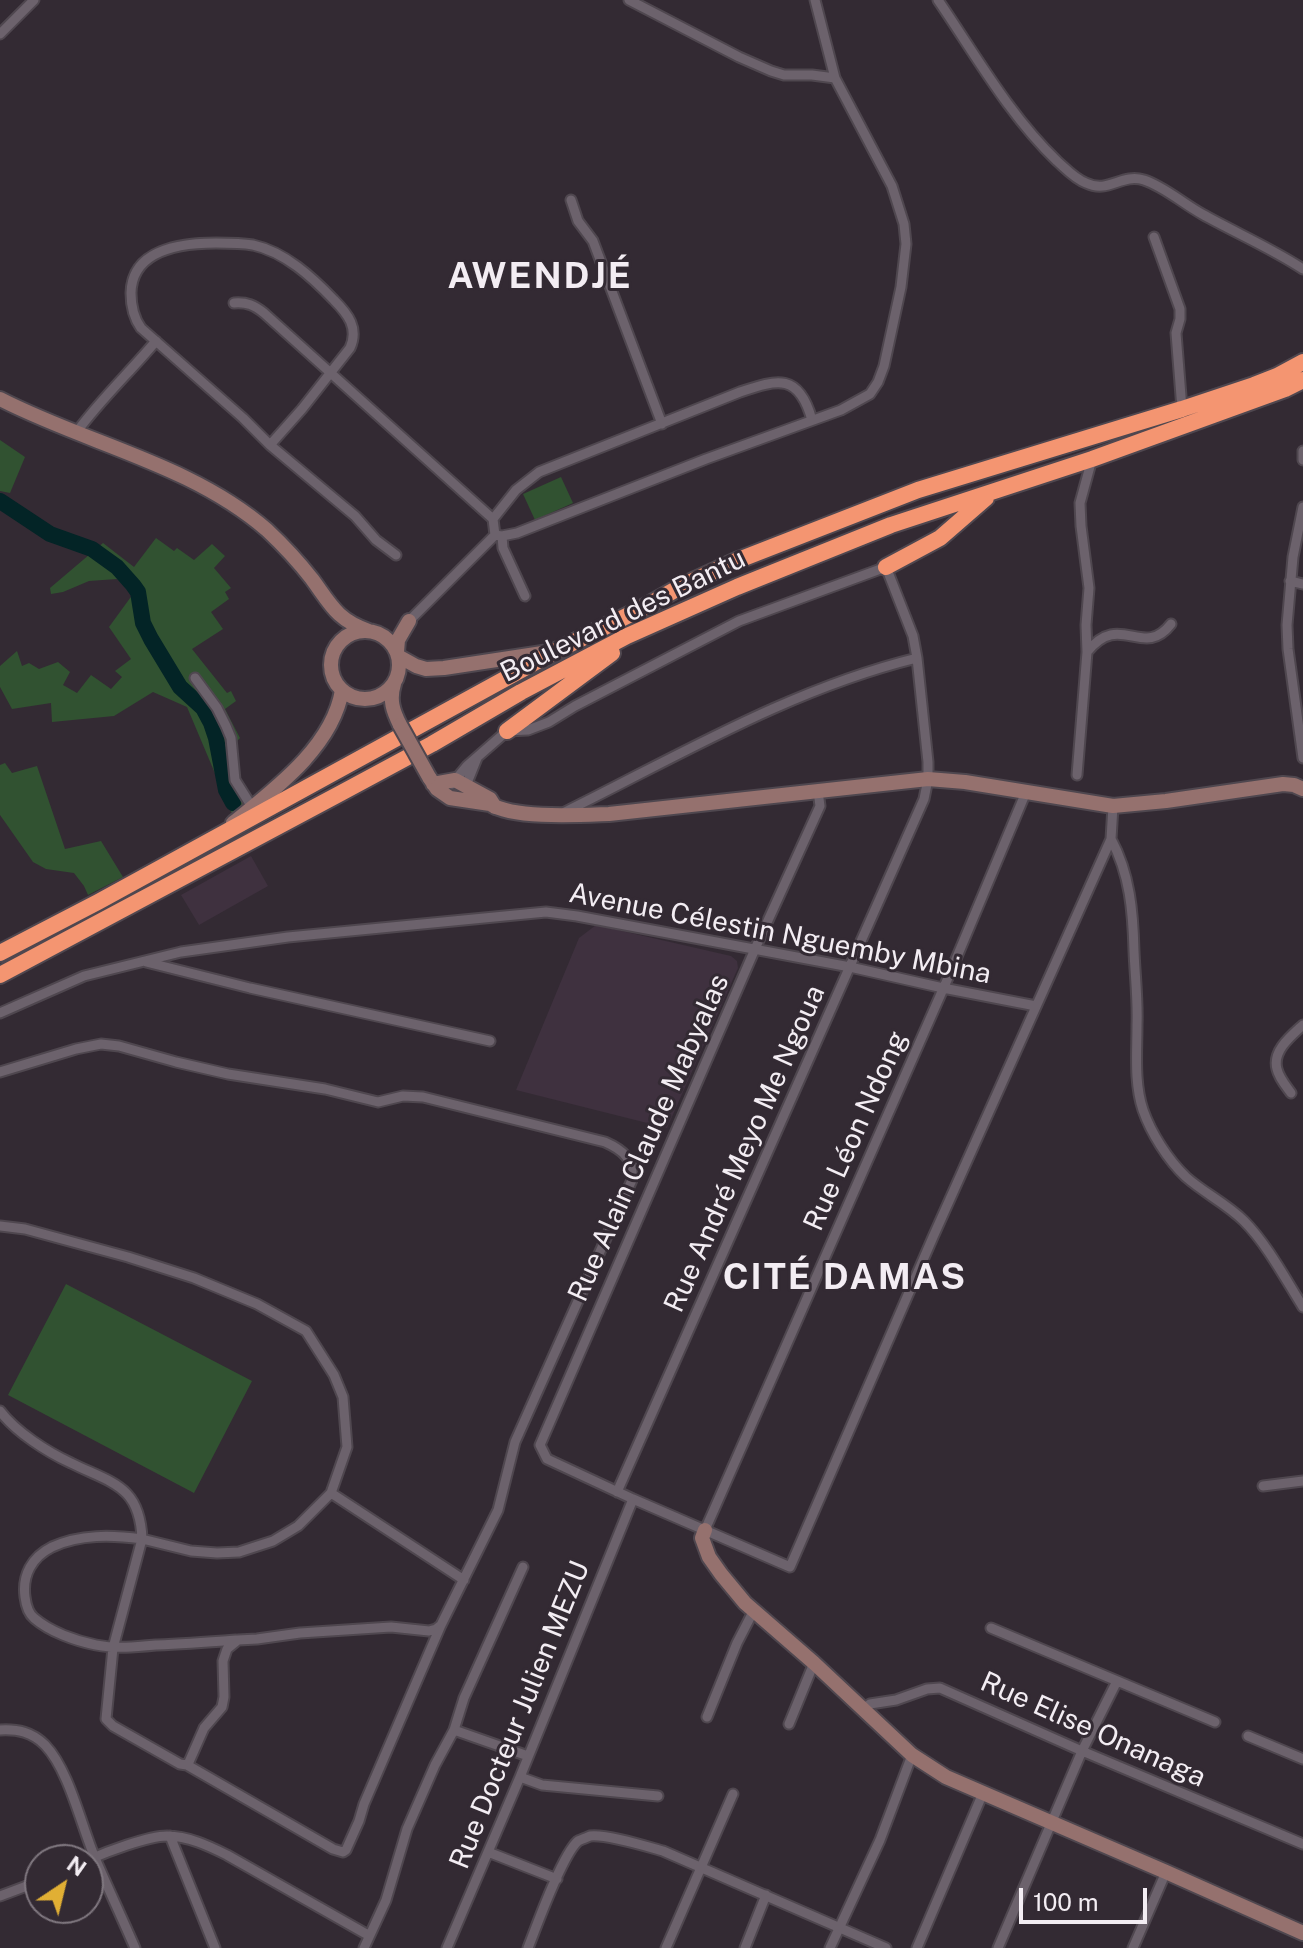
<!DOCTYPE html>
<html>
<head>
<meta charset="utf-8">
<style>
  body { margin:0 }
  #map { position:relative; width:1303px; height:1948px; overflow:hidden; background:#332a33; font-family:"Public Sans",sans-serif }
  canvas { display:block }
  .north { position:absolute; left:24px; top:1844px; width:80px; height:80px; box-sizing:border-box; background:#332a33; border:2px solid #807880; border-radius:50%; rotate:35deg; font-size:22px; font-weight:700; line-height:32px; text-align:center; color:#f3edf3 }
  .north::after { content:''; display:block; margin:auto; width:28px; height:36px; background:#e1af34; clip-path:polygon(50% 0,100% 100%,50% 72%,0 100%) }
  .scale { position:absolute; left:1019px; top:1888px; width:128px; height:36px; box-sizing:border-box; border:4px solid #f3edf3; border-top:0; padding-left:10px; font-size:24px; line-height:28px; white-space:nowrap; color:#f3edf3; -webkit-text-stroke:6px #332a33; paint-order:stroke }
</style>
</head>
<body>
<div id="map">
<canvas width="1303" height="1948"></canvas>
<div class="north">N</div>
<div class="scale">100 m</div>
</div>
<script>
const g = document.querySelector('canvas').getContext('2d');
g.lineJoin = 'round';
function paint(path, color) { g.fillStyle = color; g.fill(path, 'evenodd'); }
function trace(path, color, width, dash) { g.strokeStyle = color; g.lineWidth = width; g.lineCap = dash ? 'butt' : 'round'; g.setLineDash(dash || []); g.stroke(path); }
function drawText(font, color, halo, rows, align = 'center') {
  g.font = font + ' "Public Sans",sans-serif'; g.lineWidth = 6; g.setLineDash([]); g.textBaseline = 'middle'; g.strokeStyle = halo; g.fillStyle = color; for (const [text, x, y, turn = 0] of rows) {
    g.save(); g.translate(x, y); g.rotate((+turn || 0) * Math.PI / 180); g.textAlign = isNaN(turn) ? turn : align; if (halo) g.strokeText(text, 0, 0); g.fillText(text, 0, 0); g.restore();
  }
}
paint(new Path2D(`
  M251,856l17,30 -69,39 -18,-30z
  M596,925l135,31 6,5 1,7 -71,160 -151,-38 63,-152z`), '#3f313f');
paint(new Path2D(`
  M0,440l25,17 -15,36 -10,-2z
  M561,477l12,26 -38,17 -12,-26z
  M156,538l18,13 3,-3 17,12 18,-16 13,12 -11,12 17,20 -6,4 4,7 -18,13 12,17 -31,20 35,44 4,-2 5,10 -11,8 15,29 -13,14 23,50 -17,14 -46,-109 -34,-15 -39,24 -62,6 -1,-19 -39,6 -12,-22v-21l17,-15 5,15 7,-3 10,6 19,-7 12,10 -7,13 14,8 14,-18 20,14 11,-12 -7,-6 16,-12 -22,-32 24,-33 -16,-15 -28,2 -26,11 -12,2 -1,-6 53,-45 31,24z
  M5,763l7,10 25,-7 28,83 36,-8 22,36 -35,18 -4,-9 -10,-13 -28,-4 -13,-7 -33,-47v-50z
  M66,1284l186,97 -58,112 -186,-98z`), '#315231');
trace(new Path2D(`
  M0,501l50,33 42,15 25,18 16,18 5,7 5,31 8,16 29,48 23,21 8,15 5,15 10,52 7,13`), '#032426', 16);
const street = new Path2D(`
  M629,0l110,57 32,14 13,4h28l23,3
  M938,0c37,54 71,115 119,161 9,8 18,18 29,22 23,11 35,-10 58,-3 21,7 38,23 58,34 34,19 69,34 101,55
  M0,34l34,-34
  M571,200l7,21 15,20 69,183
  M1154,237l26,72v10l-4,14 6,76
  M234,303c13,-1 20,2 30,10l229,206
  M76,433c24,-33 54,-61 80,-92
  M270,445l32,-36 48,-61c9,-20 -2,-34 -16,-48 -22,-23 -49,-48 -81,-55 -12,-2 -25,-2 -37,-2 -34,0 -84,6 -85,50 0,13 2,24 10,35l102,90 27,27 85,71 21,24 20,15
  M1303,451v9
  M1303,507l-10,50 -6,68 1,24 15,109
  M495,535l-2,-16 23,-29 23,-18 201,-80c38,-13 59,-19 72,28
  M502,536l1,12 22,48
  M1290,581l13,3
  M409,621l86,-86 7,1 15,-3 189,-74 135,-49 29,-16 8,-12 6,-16 17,-79 5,-43 -2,-20 -12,-38 -57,-108 -20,-78
  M1087,652c33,-42 56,8 84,-28
  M195,678l22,30 9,18 5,12 4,42 17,27
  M1077,775l10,-123 -1,-27 3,-37 -8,-62 -1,-23 12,-44
  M452,784l15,-18 40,-35 21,-1 21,-8 26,-16 164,-85 147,-54 27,69 4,22 11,104v17l-4,20 -307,693
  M465,788l12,-30
  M818,791l2,15 -65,143 -215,496 7,14 86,40 157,68 143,-330 178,-398 2,-33
  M565,812c115,-57 226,-123 352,-154
  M1111,839c19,35 22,73 23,112 1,25 4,49 3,74 0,28 -3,58 6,85 8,23 25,50 43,67 18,16 41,27 58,44 23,23 42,59 59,86
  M146,962l104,26 240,53
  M0,1013l84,-37 97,-24 107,-15 258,-25 31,4 273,51 93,21 93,18
  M0,1072l76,-23 25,-5 18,2 57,16 52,12 97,15 53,13 25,-6 20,1 182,45c18,8 29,17 27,38l-117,262 -17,68 -57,115 -5,4 -7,2 -38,-4 -91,6 -43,6 -19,1 -11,9 -4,12 1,36 -2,10 -18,21 -15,34 -2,3 -7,-1 -67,-38 -7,-7 7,-71 29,-109 49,12 26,2 22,-1 34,-11 25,-15 33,-33 16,-46 -4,-50 -9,-22 -28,-44 -49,-27 -63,-26 -66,-21 -103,-28 -25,-3
  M1291,1093c-5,-7 -12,-15 -14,-24 -5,-18 14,-33 26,-44
  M0,1411c16,21 47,41 71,52 40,20 69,22 71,76 -30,-4 -62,-5 -90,8 -20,10 -30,28 -27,50 1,8 3,16 9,21 16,14 42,23 62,27 20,4 40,2 61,0 26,-1 53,-3 79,-5
  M1263,1486l40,-5
  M331,1493l133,87
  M705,1530l246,-559 75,-179
  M991,1628l224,94
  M863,1709l7,-5 26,-4 31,-11 13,-1 142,63 221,93
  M707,1717l30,-74 16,-31
  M789,1724l25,-61
  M0,1730c18,-1 32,2 45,15 24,25 36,80 50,113 13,30 27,60 40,90
  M454,1730l74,26
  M1248,1736l55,23
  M187,1765l146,84 10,3 3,-2 13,-29 5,-17 77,-179
  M520,1777l22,8 116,11
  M170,1836l45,112
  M488,1852l69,27
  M88,1860c18,-8 60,-24 79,-24 21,0 42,10 60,19l141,80
  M0,1896l40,-15
  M364,1948l22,-48 21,-71 28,-64 19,-35 10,-32 59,-131
  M447,1948l73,-171 113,-278
  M528,1948c9,-23 34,-93 50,-107 2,-1 10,-4 12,-5 17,-2 55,10 73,15l223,97
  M666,1948l67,-154
  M745,1948l21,-53
  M830,1948l50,-108 32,-85
  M917,1948l66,-155
  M998,1948l84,-197 35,-70
  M1133,1948l33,-76`);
const secondary = new Path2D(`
  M0,399c87,45 191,65 267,131 16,15 31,31 45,49 19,26 25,41 57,52
  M331 665a34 34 0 1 1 68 0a34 34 0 1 1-68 0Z
  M397,652l1,-12 11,-19
  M398,656l18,10 10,3 18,-1 105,-16
  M394,684c-5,16 -1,27 6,41
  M429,777l8,12 13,9 40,6c24,15 90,11 119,10l319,-35 37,3 148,24 53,-5 117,-17 11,1 9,4
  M433,784l22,-4 35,19 5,8
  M233,823c42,-34 100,-77 109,-133
  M705,1530l-3,8 7,19 12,17 24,29 69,60 98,92 34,22 220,95 137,61`);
const highway = new Path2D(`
  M886,567l54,-29 46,-40
  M507,731l105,-78
  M0,953l98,-51 456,-250 89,-44 37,-21 56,-26 182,-71 264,-81 72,-24 23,-9 26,-14
  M0,975l341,-182 91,-49 89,-52 106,-56 110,-49 154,-62 201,-66 193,-70 18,-9`);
trace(street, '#4f474f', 13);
trace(secondary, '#4f474f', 18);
trace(highway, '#4f474f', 20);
trace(street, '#6c626c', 9);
trace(secondary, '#95716e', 14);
trace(highway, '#f49571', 16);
const secondaryBridge = new Path2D(`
  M400,725l29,52`);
trace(secondaryBridge, '#4f474f', 18, []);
trace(secondaryBridge, '#95716e', 14);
drawText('28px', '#f3edf3', '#332a33', [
  ["Boulevard des Bantu",623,616,-26],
  ["Avenue Célestin Nguemby Mbina",780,934,11],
  ["Rue Léon Ndong",856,1131,-66],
  ["Rue Alain Claude Mabyalas",649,1138,-66],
  ["Rue André Meyo Me Ngoua",745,1149,-66],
  ["Rue Docteur Julien MEZU",520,1715,-68],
  ["Rue Elise Onanaga",1093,1730,24]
]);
g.letterSpacing = '2px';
drawText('bold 36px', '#f3edf3', '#332a33', [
  ["AWENDJÉ",540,277],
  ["CITÉ DAMAS",845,1278]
]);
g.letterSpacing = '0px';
</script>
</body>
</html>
